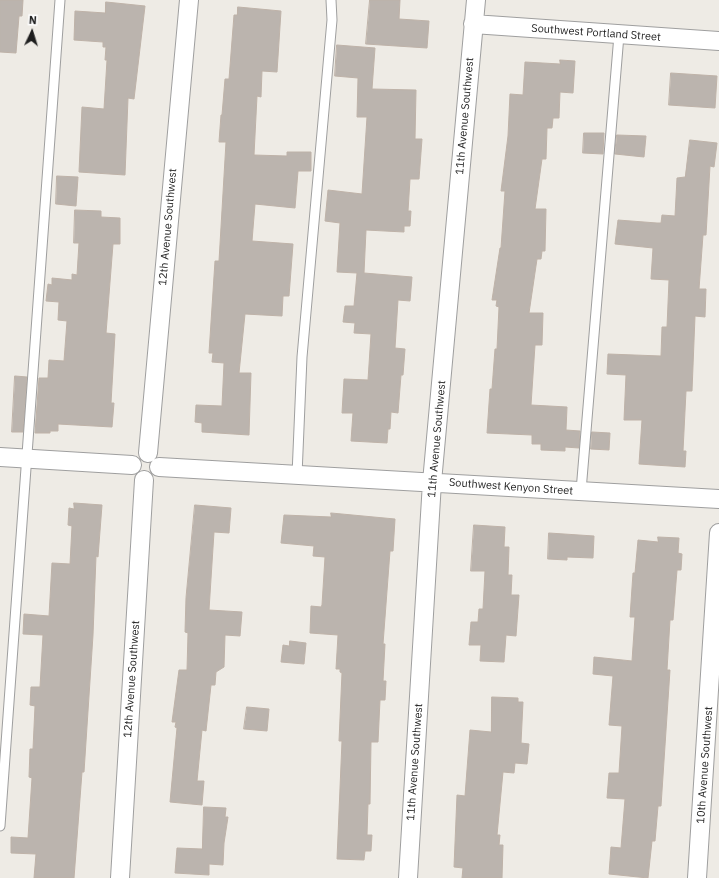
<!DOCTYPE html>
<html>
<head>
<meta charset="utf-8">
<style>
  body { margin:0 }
  #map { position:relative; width:719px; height:878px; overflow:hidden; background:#eeebe5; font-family:"IBM Plex Sans",sans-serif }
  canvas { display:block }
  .north { position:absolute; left:12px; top:12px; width:40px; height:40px; -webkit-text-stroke:3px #fff; paint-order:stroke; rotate:4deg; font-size:11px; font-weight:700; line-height:16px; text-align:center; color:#1e1e1e }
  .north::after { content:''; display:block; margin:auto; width:14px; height:18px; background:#1e1e1e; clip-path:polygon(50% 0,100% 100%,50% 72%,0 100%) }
</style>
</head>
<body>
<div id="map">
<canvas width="719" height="878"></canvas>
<div class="north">N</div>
</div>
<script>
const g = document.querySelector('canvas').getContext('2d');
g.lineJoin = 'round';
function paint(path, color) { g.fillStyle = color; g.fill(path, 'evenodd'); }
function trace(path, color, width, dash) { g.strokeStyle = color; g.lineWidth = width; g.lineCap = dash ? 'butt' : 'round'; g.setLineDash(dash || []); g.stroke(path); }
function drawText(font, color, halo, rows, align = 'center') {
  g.font = font + ' "IBM Plex Sans",sans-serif'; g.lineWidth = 3; g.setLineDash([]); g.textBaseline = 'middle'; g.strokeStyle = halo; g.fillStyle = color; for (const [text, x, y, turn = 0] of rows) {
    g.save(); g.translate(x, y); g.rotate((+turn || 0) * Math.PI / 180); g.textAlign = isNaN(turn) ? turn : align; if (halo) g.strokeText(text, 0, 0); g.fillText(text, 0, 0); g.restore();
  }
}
const building = new Path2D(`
  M0,0h23l-1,16h-3l-3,37 -16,-1z
  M370,0h30l-1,19 30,2 -2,27 -61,-4z
  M106,2l39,4 -11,93 -6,-1 -3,77 -46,-3 3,-65 22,2 3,-49h-2l1,-13h-3v-5l-29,-2 1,-29 30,2z
  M238,7l43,4 -4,61 -15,-1 -1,26 -4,-1 -3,59 33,1v-4h24v19h-13l-3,37 -40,-4 -3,37 41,3 -4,52h-6l-1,20 -37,-2 -6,59h12l-2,62 -47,-3v-9l-7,-1 1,-17 26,1 2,-43 -12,-1 1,-9h-4l6,-92h4l7,-119h-7l2,-27h1l3,-36h4l5,-64h3z
  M337,45l38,3 -3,41 44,1 -1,49h7l-3,40h-9l-2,32h3l-1,15h-6v6l-38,-2 -2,43 48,4 -2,24 -12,-1 -3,48 10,1 -2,26h-2l-3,38 -7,-1 -1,17h-2l-1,14 -36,-2 2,-28h-11l2,-34 24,1 3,-46 -17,-1 1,-10 -12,-1 2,-16h9l3,-33 -20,-1 3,-49 -15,-2 3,-31 34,4 5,-77h-10l1,-39 -23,-2z
  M560,60l15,1 -2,32 -13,-1 -1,26h-6l-1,10h-5l-1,31h-4l-7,50h11l-1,42h-3l-1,8h-4l-8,54h14l-1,32h-7l-4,60 36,2 -1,23 14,1 -1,17 -14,-1v4l-24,-1v-6h-9v-9l-45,-2 3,-44h2l3,-40h2l2,-42 -3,-1 1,-6h-5l8,-52h1l4,-57h-4l7,-55 2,-42 13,1 2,-33 35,2z
  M671,73l46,3 -2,32 -46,-3z
  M584,133h20l-1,21 -20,-1z
  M617,135l29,1 -2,21 -29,-3z
  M690,140l27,3 -3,24 -4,-1 -4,69h-3l-4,54h7l-1,28 -10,-1 -3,75h-6l-3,60h3l-1,16 -46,-3 3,-44h-18l2,-45 -19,-1 1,-20 53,2 1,-29h5l2,-47 -18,-1 2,-31 -38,-4 3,-24 39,3h4l1,-8 13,1 2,-38 8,-1z
  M57,176l21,1 -2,29 -20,-2z
  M75,210l26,1v6l19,1v26h-7l-7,89 9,1 -4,69h3l-2,24 -54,-3v7h-8v2h-15l4,-55h9l1,-18 15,1 3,-40 -9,-1 1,-18 -13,-1 2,-17 4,1v-7l20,2v-6l5,1 2,-32h-5z
  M15,376l12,1 -4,55h-11z
  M592,432l18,1 -1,17 -18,-1z
  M74,503l28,2 -4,52 -2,-1 -3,79 -9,137h-2l-8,106h-40l2,-24 -25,-1v-16l17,1 4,-60 -3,-1 1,-28h3l2,-43 -5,-1 1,-18h9l3,-52 -20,-1 1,-20 25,2 3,-53 18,1 2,-38 -4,-1 1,-17 5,1z
  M195,505l36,3 -2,25 -15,-1 -5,78 33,2 -2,24 -15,-1 -1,32 -8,5 -1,13h-4l-5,46 -4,-1 -5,51h7l-2,24 -32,-3 7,-74 -2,-1 1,-5h-4l7,-52h8l1,-37 -3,-1 1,-34z
  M331,513l64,6 -2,32h-3l-7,93h2l-2,37h3l-1,19h-5l-2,42h-7l-1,62h-2l-1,31h5l-1,16h-6l-1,9 -27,-1 5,-118h-3l3,-68 -2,-1v-3h-4l2,-34 -28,-2 1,-27 10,1 1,-2 3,-48 -12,-1 1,-10 -33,-3 3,-28 47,2z
  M474,525l31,2 -1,20h5l-1,28h4l-1,20h8l-3,41 -10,-1 -2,27 -24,-1 1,-16h-12l2,-23h7l1,-13h4l2,-38h-14z
  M549,533l45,3 -1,22 -26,-1v3l-19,-1z
  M658,537l21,1 -1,15 4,1 -1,16h-4l-4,50h-3l-3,50h3l-9,136h-3l-3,35h-3l-4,37 -39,-4 2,-27 10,1 4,-49 -18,-1 2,-25h10l3,-47 -13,-1 4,-49 -20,-2 1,-17 38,4 3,-44h-5l3,-44h2l3,-33 20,2z
  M290,641l16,2 -2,21 -23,-2 2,-17 6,1z
  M492,697l26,1v4h5l-2,41 8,1 -2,20 -12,-1 -1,10 -11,-1 -6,63h3l-1,10h4l-1,33h-40l1,-10 -9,-1 3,-72 8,1 5,-66 21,2z
  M247,707l22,2 -2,22 -23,-2z
  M204,807l22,1 -1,9h3l-4,26 -1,22 -14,-1v11l-34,-2 2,-25 25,1z`);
paint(building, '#bbb4ae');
trace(building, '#beb2a8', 1);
const service = new Path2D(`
  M297,475l5,-118 30,-337 -1,-20
  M581,491l38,-456
  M0,826l60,-826`);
const minor = new Path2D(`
  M473,24l246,17
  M148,453l41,-453
  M0,457l132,8
  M159,467l560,32
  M120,878l24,-398
  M408,878l24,-396 44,-482
  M697,878l22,-345`);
trace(service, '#9f9f9f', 11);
trace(minor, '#9f9f9f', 20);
trace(service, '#fff', 9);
trace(minor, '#fff', 18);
drawText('11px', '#1e1e1e', '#fff', [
  ["Southwest Portland Street",596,33,4],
  ["11th Avenue Southwest",465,116,-85],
  ["12th Avenue Southwest",168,227,-85],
  ["11th Avenue Southwest",437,439,-85],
  ["Southwest Kenyon Street",511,487,4],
  ["12th Avenue Southwest",132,679,-86],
  ["11th Avenue Southwest",415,762,-86],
  ["10th Avenue Southwest",705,765,-86]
]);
</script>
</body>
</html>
